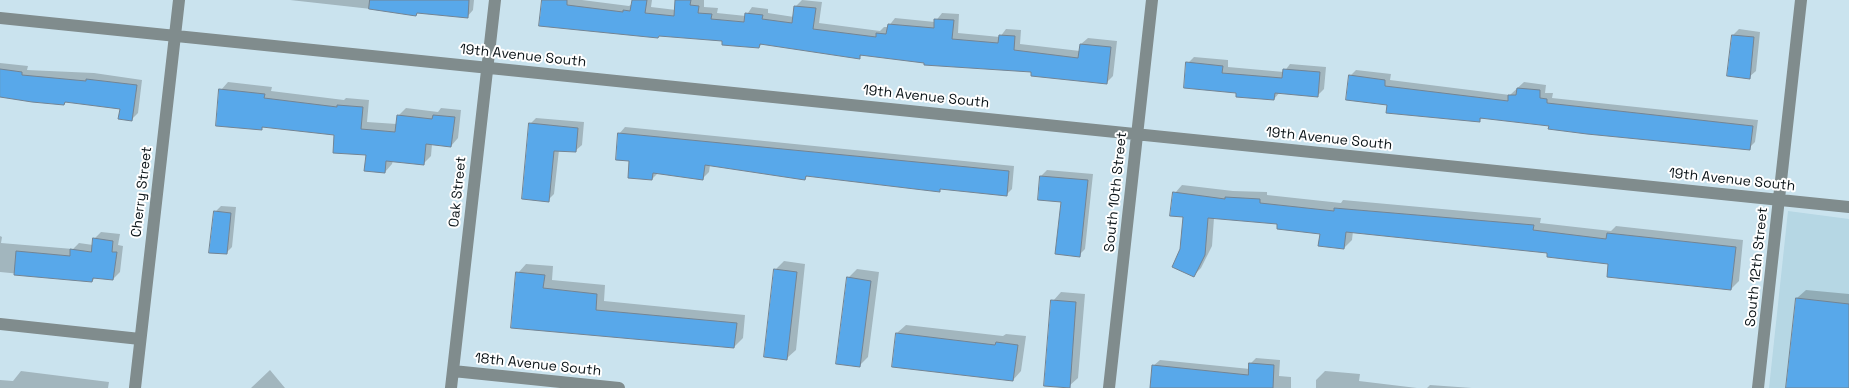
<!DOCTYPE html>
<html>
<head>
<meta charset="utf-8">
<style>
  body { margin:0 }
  canvas { display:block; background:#cae3ee }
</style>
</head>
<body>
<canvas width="1849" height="388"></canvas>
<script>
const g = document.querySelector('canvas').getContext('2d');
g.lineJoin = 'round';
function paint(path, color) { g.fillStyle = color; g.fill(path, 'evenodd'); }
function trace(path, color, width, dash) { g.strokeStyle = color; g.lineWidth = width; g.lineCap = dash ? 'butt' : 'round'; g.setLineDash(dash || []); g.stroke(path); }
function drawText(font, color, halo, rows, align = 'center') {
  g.font = font + ' "Space Grotesk",sans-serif'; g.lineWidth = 4; g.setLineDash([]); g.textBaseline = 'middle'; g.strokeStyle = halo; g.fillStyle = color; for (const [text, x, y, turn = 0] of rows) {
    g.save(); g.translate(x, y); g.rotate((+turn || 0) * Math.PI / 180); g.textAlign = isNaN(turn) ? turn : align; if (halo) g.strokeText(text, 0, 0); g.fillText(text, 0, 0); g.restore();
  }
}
paint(new Path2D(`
  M1788,211l61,8v169h-80z`), '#b6d7e4');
paint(new Path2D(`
  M290,0h184l-1,10 -6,7 -49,-5 -2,2z
  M544,0h38l47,6 3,-2 1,-4h19l-1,7 25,3v-10h28v7l14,1 -1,5 29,3 6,-9 16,2v4l26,4 1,-10 7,-7 20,2 -3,21 61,8 4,-4h4l7,-9 40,4 7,-9 17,1 -1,19 42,4 6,-8 15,1 -1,14 60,7 1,-7 7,-6 29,3 -4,35 -6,6 -74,-11 -170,-17 -4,4 -96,-15 -4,4z
  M1739,29l21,3 -4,39 -7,6 -16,-42z
  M1194,57l34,3v7l56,5 6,-8 36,3 -2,22 -6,6 -38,-3 -6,7 -36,-7 -50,-29z
  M0,63l28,3 -1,4 67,3 48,7 -4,33 -6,6 -11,-11 -54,-7 -3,3 -64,-8z
  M1356,70l35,4 -1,6 120,15 14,-13 22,3 -1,8h8l-1,5 206,22 -3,22 -6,6 -266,-31 -4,4 -90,-17 -39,-28z
  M228,82l44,5 -1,4 73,9 2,-2 23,2 -2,22 30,2 1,-8 8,-8 32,4 3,-4 20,2 -3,28 -7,8 -19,-2 -1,12 -7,7 -31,-3 -1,4 -7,8 -18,-18 -31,-20 -72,-8 -3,3 -40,-39z
  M536,118l48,4 -2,23 -7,6 -16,-1 -5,44 -6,6 -18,-76z
  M625,127l389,39 -2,23 -6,6 -64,-7 -3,3 -131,-16 -3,3 -95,-13 -1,7 -6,6 -45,-5 -6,6 -21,-19 -12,-26z
  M1047,170l46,4 -8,75 -6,6 -16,-54 -22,-25z
  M1182,185l51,6 34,1v3l74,8 2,-3 198,18 -1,5 71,8 5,-5 127,14 -4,41 -8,8 -182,-38 -196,-20 -1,9 -8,8 -23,-15 -42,-10 -65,-5 -2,28 -11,22 -8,8 -11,-27 3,-33 -10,-23z
  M221,206l15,1 -4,40 -6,6 -11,-41z
  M101,232l19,2 -2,11 5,1 -3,26 -7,7 -17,-2 -4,4 -92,-9v-36l2,1 -1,6 72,6 6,-6 14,2 1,-6z
  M784,261l21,3 -9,86 -9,8 -12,-88z
  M526,264l27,2 -1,14 53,5 -1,16 141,14 -2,23 -9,9 -221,-20 5,-54z
  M857,269l22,3 -11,85 -8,8 -12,-87z
  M1806,290l43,4v94h-62l10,-90z
  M1061,292l24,2 -7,84 -9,8 -16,-85z
  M906,325l97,11 3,-2 20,2 -5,35 -8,9 -116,-47z
  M1256,358l24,2 -1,16 12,1v11h-140l2,-22 7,-6 90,9v-5z
  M270,370l15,18h-34z
  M21,371l88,11 -1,6h-108v-8l13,1z
  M1325,371l35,3 -1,7 58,7h-101v-8z
  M1430,385l42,3h-45z`), '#0003');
const building = new Path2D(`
  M370,0h99l-1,18 -51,-5 -1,3 -47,-7z
  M542,0h25v5l56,7v-2l7,1 2,-11h15l-2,13 29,3 1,-16h16l-1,5 9,1 -1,7 14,1 -1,5 33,3 1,-9 18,2 -1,4 30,4 2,-17 22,2 -3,21 63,8v-4l10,1 2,-10 46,4v-9l20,1 -2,19 46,4 1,-8 16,1 -1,14 64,8 2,-14 31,3 -4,37 -76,-8v-4l-107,-7v-2l-64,-8v4l-100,-15 -1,4 -37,-3v-4l-63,-5 -1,2 -119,-12z
  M1732,35l22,2 -4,42 -23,-3z
  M1186,62l37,4 -1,7 60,5 1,-9 37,3 -2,25 -43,-4 -1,7 -38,-3v-4l-52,-5z
  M0,69l22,3v3l64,6v-2l51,6 -5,36 -14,-2 2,-10 -55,-7 -1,3 -32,-3 -32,-5z
  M1349,75l36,5v6l123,15v-6h8l1,-7 23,2v8l7,1v4l206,23 -3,24 -163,-16 -39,-5 1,-3 -69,-8v4l-94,-9 1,-8 -41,-5z
  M219,89l46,5 -1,4 73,9v-2l26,2 -2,22 34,3 2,-17 35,4 1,-4 22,2 -4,30 -25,-3 -2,21 -38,-4 -1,12 -21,-2 2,-16 -33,-2 1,-18 -72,-8v3l-46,-4z
  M529,123l49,5 -2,24 -22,-1 -5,51 -27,-3z
  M618,133l391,38 -2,25 -67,-7v3l-134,-16 -1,4 -100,-15 -2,15 -50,-7 -1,7 -24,-2 1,-17 -13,-1z
  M1040,176l48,4 -8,77 -25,-3 6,-52 -23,-2z
  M1173,192l52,7v-2l35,2v4l74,8v-3l200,17 -1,5 73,9 1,-6 129,14 -5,43 -124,-13 1,-13 -61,-7v-4l-201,-21 -2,17 -26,-3 2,-12 -43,-5v-5l-69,-6 -3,37 -11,22 -22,-10 8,-18 3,-32 -13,-1z
  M214,211l17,2 -4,41 -18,-1z
  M93,238l20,3 -1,11h5l-4,28 -20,-2 -1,4 -78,-7 2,-24 54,5v-7l21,3z
  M774,269l23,3 -10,88 -23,-3z
  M516,272l29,3 -2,13 54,6 -1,16 141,13 -3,25 -223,-20z
  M847,277l24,4 -11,86 -24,-3z
  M1796,298l53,6v84h-63z
  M1051,300l25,2 -6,86 -26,-2z
  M896,333l99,12 1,-3 22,3 -5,36 -121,-14z
  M1249,363l25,2 -1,23h-123l2,-23 96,10z`);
paint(building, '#58a8ea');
trace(building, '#738493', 1);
trace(new Path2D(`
  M0,18l1849,189
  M0,324l140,15
  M453,371l166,17
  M135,388l44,-388
  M451,388l44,-388
  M1109,388l43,-388
  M1758,388l43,-388`), '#808c8d', 12);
drawText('14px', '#0b1418', '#fff', [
  ["19th Avenue South",523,56,6],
  ["19th Avenue South",926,97,6],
  ["19th Avenue South",1329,139,6],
  ["19th Avenue South",1732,180,6],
  ["Cherry Street",142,192,-83],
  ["Oak Street",458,192,-84],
  ["South 10th Street",1116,192,-84],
  ["South 12th Street",1757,267,-84],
  ["18th Avenue South",538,365,6]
]);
</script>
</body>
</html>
